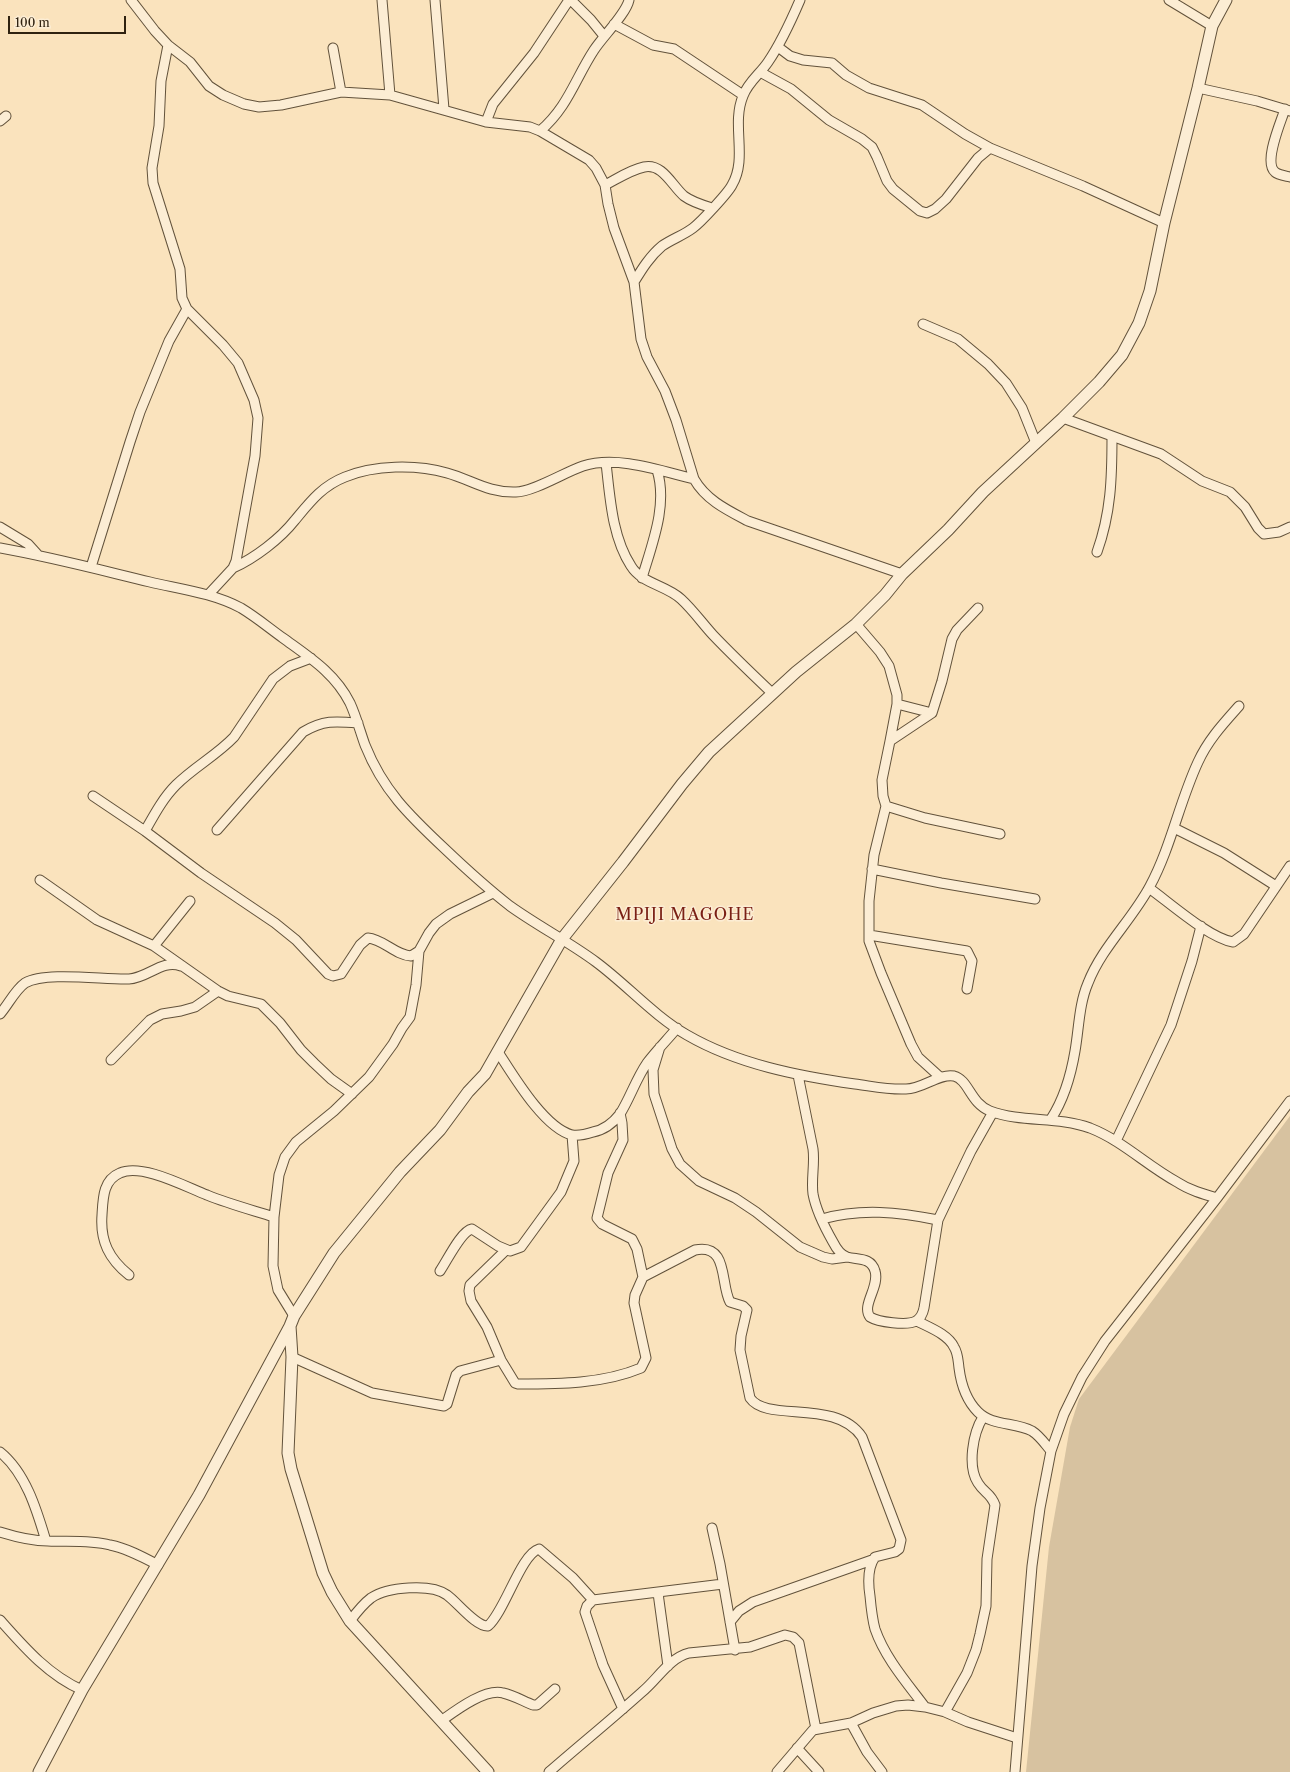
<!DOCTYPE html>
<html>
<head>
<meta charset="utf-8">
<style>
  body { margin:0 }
  #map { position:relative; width:1290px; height:1772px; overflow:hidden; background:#fae3bd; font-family:"Libre Caslon Text",serif }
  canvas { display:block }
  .scale { position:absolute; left:8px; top:16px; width:118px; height:18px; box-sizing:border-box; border:2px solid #2f2210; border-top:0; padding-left:5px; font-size:12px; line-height:14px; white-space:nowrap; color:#2f2210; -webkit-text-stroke:3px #fcedd4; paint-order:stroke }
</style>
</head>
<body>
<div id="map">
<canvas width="1290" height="1772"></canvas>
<div class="scale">100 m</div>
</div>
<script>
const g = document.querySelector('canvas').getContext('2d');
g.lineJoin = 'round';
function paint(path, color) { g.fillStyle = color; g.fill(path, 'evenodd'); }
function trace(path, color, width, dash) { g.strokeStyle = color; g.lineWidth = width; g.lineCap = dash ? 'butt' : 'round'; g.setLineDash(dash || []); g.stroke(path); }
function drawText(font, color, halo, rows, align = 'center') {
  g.font = font + ' "Libre Caslon Text",serif'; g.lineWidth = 3; g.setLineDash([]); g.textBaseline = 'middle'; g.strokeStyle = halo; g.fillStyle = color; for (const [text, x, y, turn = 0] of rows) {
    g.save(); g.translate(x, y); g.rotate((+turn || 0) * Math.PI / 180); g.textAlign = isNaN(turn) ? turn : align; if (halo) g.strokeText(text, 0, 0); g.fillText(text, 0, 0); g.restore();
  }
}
paint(new Path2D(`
  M1290,1116v656h-264l23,-225 21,-120 9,-28z`), '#d7c2a0');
const minor = new Path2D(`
  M131,0l24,31 13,14 22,17 19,24 14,9 21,9 15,3 22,-2 60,-13 49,3 96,27 44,5 10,4 49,29 7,8 9,17 3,19 6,24 20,54 7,57 6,18 18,34 11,29 18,59c12,21 33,31 54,42l154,53
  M382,0l8,95
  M435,0l9,109
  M571,0l20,20 13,16
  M1169,0l43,26
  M614,24l39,21 21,4 69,46
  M168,45l-7,36 -2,45 -7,42 1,15 27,86 2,29 5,11 36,36 15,18 16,37 4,18 -3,38 -19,105 -3,7 -25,27
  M778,47l12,9 13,4 29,3 14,12 23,13 53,17 43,29 25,14 93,38 81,37
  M333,48l8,44
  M760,72l31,17 38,31 33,19 10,8 5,10 10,24 6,8 27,22 7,2 8,-4 11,-10 32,-41 12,-10
  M1198,88l59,13 33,10
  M1285,109c-4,13 -22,53 -10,63 3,3 11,4 15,5
  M0,121l6,-5
  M486,122l7,-18 41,-51 35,-53
  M540,131c28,-24 35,-52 54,-81 9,-14 32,-36 35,-50
  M605,185c12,-6 25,-15 39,-18 19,-4 28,19 40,29 8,6 18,9 28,12
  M634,282c8,-13 16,-26 28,-36 10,-7 22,-11 31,-18 8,-6 35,-35 39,-43 16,-27 -1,-60 11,-89 5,-14 17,-22 25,-34 13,-19 23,-41 32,-62
  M923,324l35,15 30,25 18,19 16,25 14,35
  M1063,418l98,36 41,27 28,11 15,15 13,21 6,6 15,-2 11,-5
  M606,463c4,34 6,74 25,103 11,18 35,19 50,33 12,11 21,24 32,36 19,20 39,39 59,58
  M0,527l28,17 10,11
  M0,548c51,9 100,22 150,34 30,7 63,11 91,26 15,9 28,20 42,30 26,19 52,35 67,65 6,13 10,28 15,42 8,20 19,39 33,56 14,17 30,32 46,47 21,20 43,40 66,58 28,20 59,36 86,56 31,23 58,54 91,73 50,29 111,41 168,49 16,2 34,6 51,5 17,0 33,-16 48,-13 15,4 16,27 36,35 32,12 67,5 100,17 33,13 56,37 87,54 12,8 26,12 40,16
  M1097,552c14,-39 15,-74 15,-116
  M91,567l39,-125 10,-30 29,-71 18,-32
  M233,568c22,-10 47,-29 62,-48 15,-18 27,-34 50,-43 29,-12 71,-13 102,-4 25,7 41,20 69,19 17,0 49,-20 67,-26 34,-11 78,5 111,13
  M642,578c10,-34 26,-73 15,-108
  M856,624l24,28 9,14 8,29v9l-7,37 -8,39 1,16 3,10 -12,49 -5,46v40l12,32 30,71 7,13 22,20
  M897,704l35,9
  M890,741l42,-28 10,-32 10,-42 5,-9 21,-22
  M93,796l52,35 56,42 74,50 21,17 32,34 5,2 8,-2 19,-29 8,-7c15,1 27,17 43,18l8,-5
  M886,806l39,12 75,16
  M1174,828l50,25 52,33
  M217,830l86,-98c20,-12 32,-11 55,-9
  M145,831c9,-16 18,-33 31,-46 18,-18 41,-30 58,-48l39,-58 17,-13 21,-8
  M872,869l69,14 94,16
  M40,880l57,40 57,26 64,45 10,5 33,8 19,19 21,27 13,13 17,16 21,15
  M1149,888c21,15 60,50 84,54l11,-8 46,-68
  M869,935l98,16 5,10 -5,28
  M154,946l36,-45
  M0,1014c8,-9 15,-24 25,-31 21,-12 79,-3 104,-4 19,-1 33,-20 52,-13
  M660,1047l-7,23 1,24 18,55 8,15 19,17 36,17 21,14 44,35 23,10 9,2 15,-2
  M498,1052c15,23 46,76 74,83 7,1 15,-1 21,-3 11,-2 20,-9 27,-18 10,-16 16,-35 27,-51 9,-12 20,-23 30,-35
  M111,1060l39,-40 12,-6 19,-3 14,-4 23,-16
  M798,1075c5,24 10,49 15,74 2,15 -2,30 0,45 3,16 12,34 20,48 3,6 8,13 14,15 11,3 24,0 28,14 5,16 -14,34 -5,46 8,5 37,9 46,4 5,-3 7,-8 8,-13l14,-88 33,-69 22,-39
  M1051,1119c13,-20 20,-44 24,-68 4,-23 4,-47 13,-68 14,-36 44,-63 62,-97 21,-39 29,-83 48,-124 10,-22 25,-38 41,-56
  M1116,1141l55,-116 21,-64 9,-35
  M822,1219c39,-11 76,-7 116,1
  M506,1250l-36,35 -1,6 2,10 16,26 14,33 14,23 3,1c41,0 85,0 123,-16l5,-10 -12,-55 1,-8 8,-18 -6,-28 -5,-10 -30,-15 -5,-6 11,-45 15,-33 -1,-17 -2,-10
  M440,1271c7,-10 21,-40 32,-42l26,17 12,5 11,-4 40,-55 13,-31 -2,-26
  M129,1275c-20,-16 -29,-34 -27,-60 1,-17 1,-35 18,-42 22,-10 66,14 87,22 22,9 45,15 67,22
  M643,1277l52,-27c34,-7 25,34 35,52l13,4 4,4 -6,26 -1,14 10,48c17,25 86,0 112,39l39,103 -2,9 -4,3 -20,5c-8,11 -7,26 -5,39 1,11 2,22 5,33 10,29 32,54 50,78
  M294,1316l-16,-26 -5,-24 1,-49 5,-42 6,-18 11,-15 38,-31 35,-34 24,-33 9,-16 8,-11 6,-32 3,-34 10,-18 7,-9 14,-10 43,-21
  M917,1321c11,6 31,13 37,26 4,6 4,13 5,21 2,16 7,32 19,44 14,14 37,10 54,19 8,5 13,13 19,20
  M292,1357l80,36 72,13 3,-2 9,-29 4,-4 41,-11
  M0,1452c26,21 37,59 46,89
  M712,1528l8,36 15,86
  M0,1532c16,5 32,9 48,9 20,1 42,-1 62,4 16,3 33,12 48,20
  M658,1593l10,73
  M0,1620c24,27 48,55 82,70
  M350,1621c6,-8 13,-17 21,-23 16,-11 60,-15 76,-3 10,7 29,32 41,31 17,-15 33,-72 51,-77l34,29 20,22
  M730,1622l9,-11 14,-9 119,-42
  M623,1709l-20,-44 -18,-53 2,-6 6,-6 130,-16
  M945,1712l22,-39 9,-23 4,-16 6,-28 1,-47 8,-54c-4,-12 -11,-12 -17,-22 -11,-17 -5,-50 5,-66
  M441,1721c14,-10 44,-33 62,-28 10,2 20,8 30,12h4l18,-16
  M851,1723l16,29 15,20
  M797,1748l22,24
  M549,1772c31,-27 63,-53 93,-80 15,-12 27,-34 47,-39l61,-6 35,-12 8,2 6,6 17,86
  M777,1772l36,-42 38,-7 22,-10 23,-7 12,-1 17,2 20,5 23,10 49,16
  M1015,1772l17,-206 8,-58 11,-57 13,-37 18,-37 23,-36 112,-143 73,-97`);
const tertiary = new Path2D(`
  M290,1326l2,31 -4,96 3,16 32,104 9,19 18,29 138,151
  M39,1772l43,-82 117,-195 91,-169 4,-10 40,-63 66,-81 40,-42 28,-38 17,-18 77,-135 61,-77 59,-78 27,-32 87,-80 60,-48 29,-29 17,-21 46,-44 35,-38 80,-74 36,-36 23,-27 17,-32 11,-32 14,-68 34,-135 14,-62 14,-26`);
trace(minor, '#62523b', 11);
trace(tertiary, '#62523b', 13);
trace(minor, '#fcedd4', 9);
trace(tertiary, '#fcedd4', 11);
g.letterSpacing = '1px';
drawText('16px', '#7a1f14', '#fcedd4', [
  ["MPIJI MAGOHE",685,915]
]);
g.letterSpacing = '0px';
</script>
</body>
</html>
